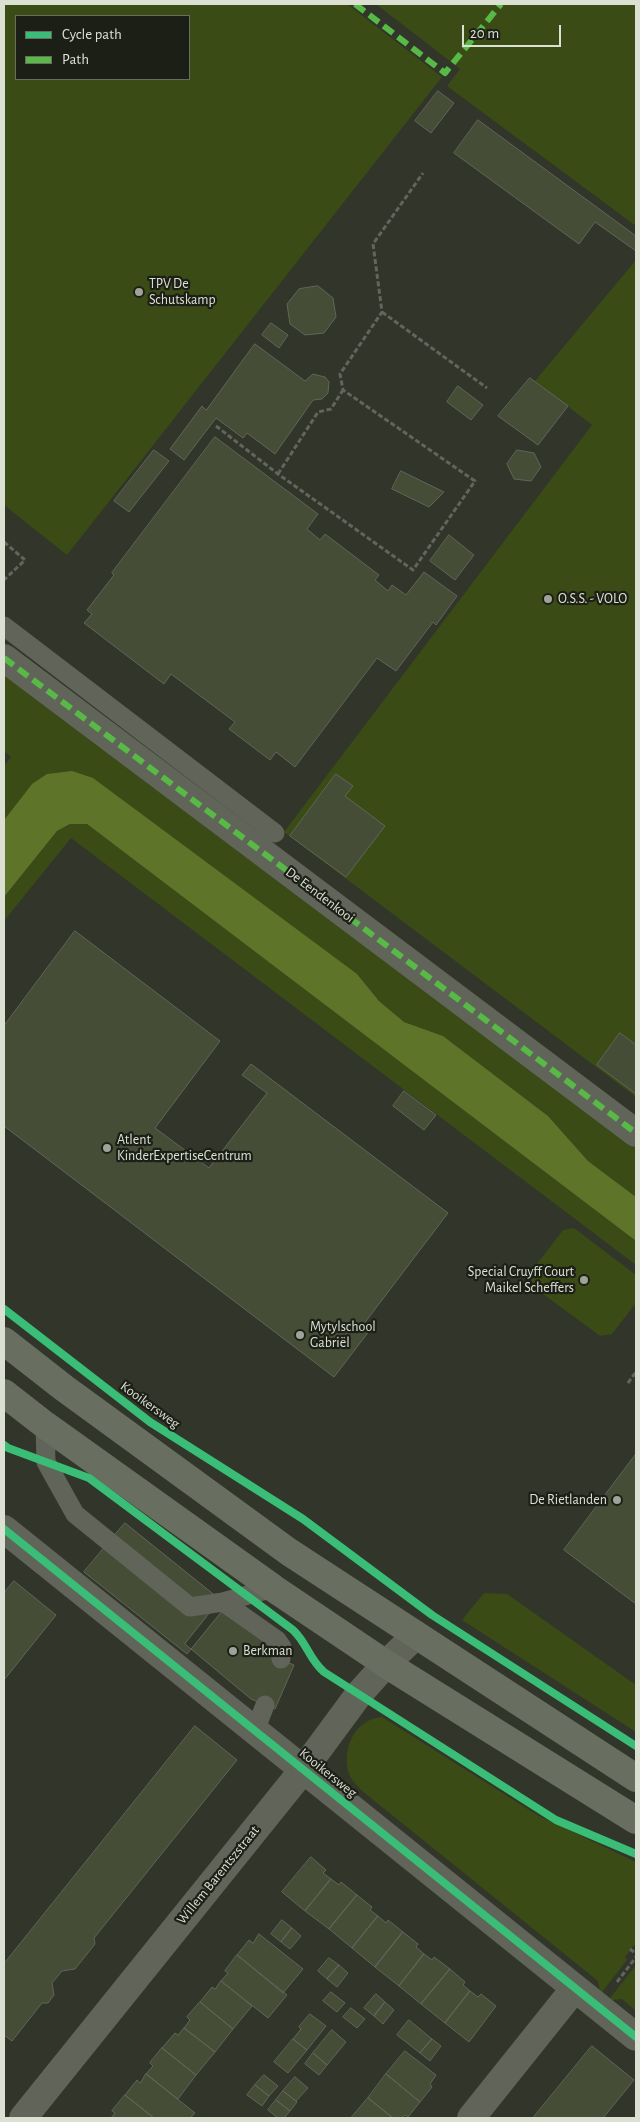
<!DOCTYPE html>
<html>
<head>
<meta charset="utf-8">
<style>
  body { margin:0 }
  #map { position:relative; width:640px; height:2122px; overflow:hidden; background:#31352a; font-family:"Alegreya Sans",sans-serif }
  canvas { display:block }
  .frame { position:absolute; inset:0; border:5px solid #dbe0d3; pointer-events:none }
  .legend { position:absolute; left:15px; top:15px; width:175px; height:65px; box-sizing:border-box; background:#1c1f16; border:1px solid #686c62; margin:0; padding:6px 9px; list-style:none; font-size:15px; color:#dbe0d3 }
  .legend li { display:flex; align-items:center; gap:10px; height:25px }
  .legend b { width:25px; border:1px solid #686c62 }
  .scale { position:absolute; left:462px; top:25px; width:99px; height:22px; box-sizing:border-box; border:2px solid #dbe0d3; border-top:0; padding-left:6px; font-size:15px; line-height:18px; white-space:nowrap; color:#dbe0d3; -webkit-text-stroke:4px #1c1f16; paint-order:stroke }
</style>
</head>
<body>
<div id="map">
<canvas width="640" height="2122"></canvas>
<div class="frame"></div>
<ul class="legend">
<li><b style="height:6px;background:#3abd76"></b>Cycle path</li>
<li><b style="height:6px;background:#58b947"></b>Path</li>
</ul>
<div class="scale">20 m</div>
</div>
<script>
const g = document.querySelector('canvas').getContext('2d');
g.lineJoin = 'round';
function paint(path, color) { g.fillStyle = color; g.fill(path, 'evenodd'); }
function trace(path, color, width, dash) { g.strokeStyle = color; g.lineWidth = width; g.lineCap = dash ? 'butt' : 'round'; g.setLineDash(dash || []); g.stroke(path); }
function drawText(font, color, halo, rows, align = 'center') {
  g.font = font + ' "Alegreya Sans",sans-serif'; g.lineWidth = 4.5; g.setLineDash([]); g.textBaseline = 'middle'; g.strokeStyle = halo; g.fillStyle = color; for (const [text, x, y, turn = 0] of rows) {
    g.save(); g.translate(x, y); g.rotate((+turn || 0) * Math.PI / 180); g.textAlign = isNaN(turn) ? turn : align; if (halo) g.strokeText(text, 0, 0); g.fillText(text, 0, 0); g.restore();
  }
}
paint(new Path2D(`
  M4,4h343l95,73 -375,478 -63,-50zM16,16h173v63h-173z
  M376,4h260v222l-189,-140 13,-17z
  M636,260v837l-352,-265 308,-407 -57,-44z
  M4,667l632,476v54l-48,-36 -40,-45 -105,-80 -39,-14 -25,-21 -22,-27 -325,-190 -28,36v-54l7,-9 -7,-6z
  M70,824h17l549,417v24l-565,-427 -67,83v-24l53,-66z
  M574,1228l62,47v28l-24,31 -12,2 -69,-51 -1,-12 33,-43z
  M484,1593l23,1 129,91v47l-174,-112z
  M382,1717l157,99 97,46v84l-2,-1 -9,12 2,3 -25,32 -2,-1 -2,-10 -237,-191c-4,-5 -10,-10 -12,-16 -8,-25 6,-55 33,-57z
  M636,1965v46l-14,-12 -10,1 -2,-2z`), '#3b4b15');
paint(new Path2D(`
  M72,771l21,7 264,196 22,27 25,21 39,14 105,80 40,45 48,36v44l-549,-417h-17l-13,7 -53,66v-77l28,-36 15,-10z`), '#5e7529');
const building = new Path2D(`
  M438,91l16,12 -23,30 -16,-12z
  M478,120l158,116v15l-41,-29 -16,22 -125,-91z
  M318,286l15,12 3,19 -12,16 -19,2 -15,-11 -3,-20 12,-15z
  M271,323l17,12 -9,13 -17,-13z
  M255,344l50,37 8,-7 12,3 4,5 -1,11 -6,6 -9,1 -38,54 -28,-21 -4,5 -27,-20 -32,42 -14,-11 32,-43 4,4z
  M530,378l38,28 -30,39 -40,-29z
  M458,386l25,19 -12,15 -24,-18z
  M215,437l103,77 -11,15 13,11 5,-6 54,41 -4,5 13,11 4,-6 14,10 18,-23 33,24 -21,29 -3,-3 -37,49 -19,-13 -82,109 -19,-15 -6,8 -41,-31 6,-7 -64,-48 -7,10 -80,-61 8,-9 -5,-4 27,-35 -2,-2z
  M154,450l15,11 -40,51 -15,-11z
  M517,450l17,3 7,14 -10,14 -17,-2 -7,-15z
  M401,471l43,21 -15,15 -37,-18z
  M449,535l25,20 -19,25 -25,-19z
  M336,774l17,12 -8,10 40,30 -39,51 -56,-41z
  M75,931l145,110 -65,87 54,40 58,-75 -25,-18 9,-11 197,149 -85,112 7,5 -36,47 -330,-251v-100z
  M620,1033l16,12v49l-39,-29z
  M404,1091l32,24 -12,15 -31,-24z
  M636,1454v150l-72,-54z
  M125,1523l102,82 -40,49 -103,-82z
  M14,1581l42,34 -52,65v-87z
  M217,1604l54,43 1,9 22,9 -19,44 -24,-10 -66,-55z
  M195,1726l42,34 -143,178 1,6 -20,25 -13,2 -10,12 2,12 -6,8h-6l-30,38 -8,-6v-71z
  M311,1857l15,13 -3,3 8,6 -26,32 -23,-19z
  M331,1879l8,6 2,-3 16,13 -28,34 -24,-18z
  M357,1895l15,12 -2,3 8,6 -26,32 -23,-19z
  M378,1916l8,7 2,-3 15,12 -28,35 -23,-19z
  M282,1920l10,8 -11,14 -10,-8z
  M292,1928l9,8 -11,13 -9,-7z
  M403,1932l15,12 -2,3 8,7 -25,32 -24,-19z
  M259,1934l44,35 -20,24 -46,-38 12,-15 4,3z
  M424,1954l8,6 2,-3 16,12 -29,35 -22,-18z
  M237,1955l50,40 -19,23 -47,-37 7,-8 -3,-2z
  M329,1958l10,7 -12,14 -9,-8z
  M339,1965l9,8 -11,14 -10,-8z
  M450,1969l15,13 -2,3 7,6 -25,32 -24,-19z
  M221,1981l31,25 -19,23 -33,-27 12,-15 3,2z
  M470,1991l8,6 3,-3 15,12 -27,36 -24,-19z
  M331,1992l14,11 -8,9 -14,-11z
  M376,1994l9,8 -11,14 -10,-8z
  M200,2002l33,27 -18,23 -31,-24 6,-8 -3,-3z
  M385,2002l9,8 -11,14 -9,-8z
  M351,2008l14,11 -8,9 -14,-11z
  M310,2014l16,12 -19,24 -14,-11 8,-10 -2,-2z
  M409,2020l23,19 -12,14 -23,-18z
  M184,2028l31,24 -19,23 -34,-27 13,-15 3,2z
  M332,2030l14,12 -19,23 -14,-12z
  M293,2039l14,11 -19,23 -14,-11z
  M432,2039l9,7 -11,15 -10,-8z
  M592,2046l42,34 -31,38h-70z
  M162,2048l34,27 -18,24 -32,-25 7,-8 -3,-3z
  M405,2051l31,24 -6,9 2,3 -12,15 -34,-28z
  M313,2053l14,12 -8,10 -14,-11z
  M146,2074l49,39 -5,5h-36l-29,-23 12,-15 3,3z
  M386,2074l34,28 -12,15 -3,-2 -3,3h-9l-25,-20z
  M264,2075l14,11 -9,10 -14,-11z
  M295,2077l13,11 -12,13 -13,-10z
  M255,2085l14,11 -7,10 -15,-11z
  M283,2091l14,11 -7,9 -14,-11z
  M125,2095l29,23h-43l4,-5 -3,-2z
  M368,2098l25,20h-42z
  M276,2100l14,11 -6,7h-6l-10,-8z`);
paint(building, '#464d37');
trace(building, '#61655b', 1);
trace(new Path2D(`
  M382,312l105,76
  M216,426l62,48 135,96 62,-89 -132,-91 -3,-16 42,-62 -9,-68 50,-71
  M278,474l40,-62 13,-3 12,-19
  M4,542l21,18 -21,20
  M628,1383l8,-11
  M630,1949l6,5
  M617,1982l19,-25`), '#62655c', 3, [5, 2.5]);
trace(new Path2D(`
  M4,626l271,207
  M45,1425l1,37 29,52 115,93 33,-5 50,-14
  M223,1602l54,38 5,7 -1,12
  M255,1731l10,-26`), '#606459', 19);
trace(new Path2D(`
  M4,658l632,475
  M4,1529l632,508
  M23,2118l280,-348 56,-76 27,-30 30,-29
  M471,2118l104,-130`), '#606459', 28);
trace(new Path2D(`
  M4,1341l60,47 225,164 347,226
  M4,1393l41,32 228,163 113,76 250,156`), '#686e60', 28);
trace(new Path2D(`
  M355,4l90,69 56,-69
  M4,658l632,475`), '#58b947', 6, [12, 6]);
trace(new Path2D(`
  M4,1309l146,113 153,97 129,96 204,131
  M4,1445l4,3 81,30 204,152c14,13 16,29 31,42l232,148 80,34
  M4,1529l632,508`), '#3abd76', 8);
for (const [x, y, r, color] of [
  [139,292,5,"#a0a498"],
  [548,599,5,"#a0a498"],
  [107,1148,5,"#a0a498"],
  [584,1280,5,"#a0a498"],
  [300,1335,5,"#a0a498"],
  [617,1500,5,"#a0a498"],
  [233,1651,5,"#a0a498"]
]) { const dot = new Path2D(); dot.arc(x, y, r, 0, 2 * Math.PI); g.fillStyle = color; g.fill(dot); trace(dot, '#1c1f16', 2); }
drawText('14px', '#dbe0d3', '#1c1f16', [
  ["TPV De",149,284],
  ["Schutskamp",149,300],
  ["O.S.S. - VOLO",558,599],
  ["Atlent",117,1140],
  ["KinderExpertiseCentrum",117,1156],
  ["Special Cruyff Court",574,1272,"right"],
  ["Maikel Scheffers",574,1288,"right"],
  ["Mytylschool",310,1327],
  ["Gabriël",310,1343],
  ["De Rietlanden",607,1500,"right"],
  ["Berkman",243,1651]
], 'left');
drawText('14px', '#dbe0d3', '#1c1f16', [
  ["De Eendenkooi",320,895,37],
  ["Kooikersweg",150,1405,36],
  ["Kooikersweg",328,1773,39],
  ["Willem Barentszstraat",218,1875,-51]
]);
</script>
</body>
</html>
